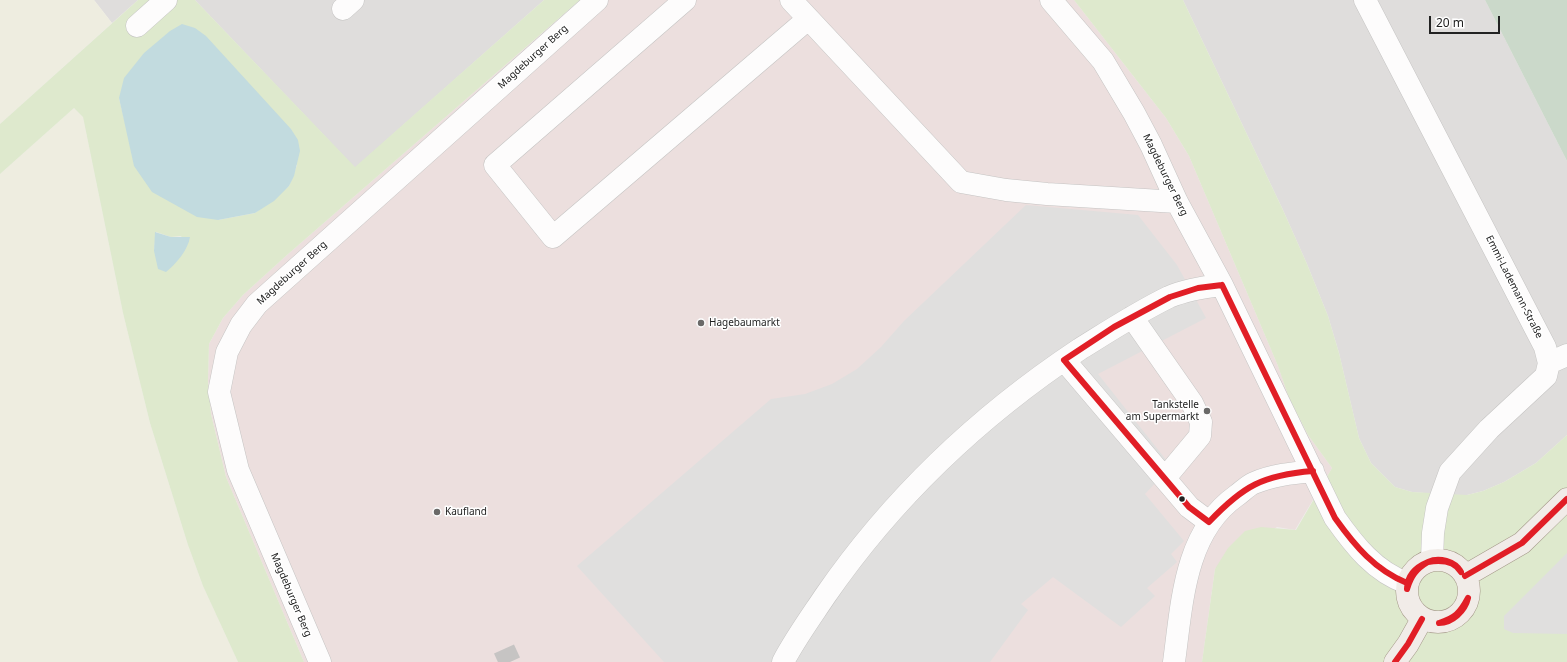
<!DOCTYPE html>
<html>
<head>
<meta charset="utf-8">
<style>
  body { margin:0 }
  #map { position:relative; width:1567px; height:662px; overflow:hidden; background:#efedeb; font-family:"Noto Sans",sans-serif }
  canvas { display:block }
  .scale { position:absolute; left:1429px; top:16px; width:71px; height:18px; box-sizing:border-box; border:2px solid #222; border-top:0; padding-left:5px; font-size:12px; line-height:14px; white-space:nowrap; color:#222; -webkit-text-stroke:3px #fff; paint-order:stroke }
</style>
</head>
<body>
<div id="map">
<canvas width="1567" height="662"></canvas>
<div class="scale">20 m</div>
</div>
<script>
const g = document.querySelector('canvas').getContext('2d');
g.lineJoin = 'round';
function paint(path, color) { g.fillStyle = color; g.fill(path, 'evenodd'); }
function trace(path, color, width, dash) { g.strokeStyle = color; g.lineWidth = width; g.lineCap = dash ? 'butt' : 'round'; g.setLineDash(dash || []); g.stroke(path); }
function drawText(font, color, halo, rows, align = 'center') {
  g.font = font + ' "Noto Sans",sans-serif'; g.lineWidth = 3; g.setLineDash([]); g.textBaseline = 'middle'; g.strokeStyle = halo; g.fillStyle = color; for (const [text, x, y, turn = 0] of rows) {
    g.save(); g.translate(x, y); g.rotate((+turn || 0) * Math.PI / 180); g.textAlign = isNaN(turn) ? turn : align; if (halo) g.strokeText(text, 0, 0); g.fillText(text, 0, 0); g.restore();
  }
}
paint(new Path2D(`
  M94,0h44l-26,23z
  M195,0h349l-189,168z
  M1183,0h302l82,161v274l-31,28 -32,19 -21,9 -16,4h-16l-39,-3 -17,-5 -24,-24 -12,-25 -20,-85 -11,-37 -21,-52 -24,-54z`), '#dfdddc');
paint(new Path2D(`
  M580,0h494l92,118 23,38 89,210 11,32 19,37 24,33 -37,62 -18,-3 -62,42 -13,93h-898l-78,-185 -15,-63 -3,-33 1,-37 14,-26 20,-23 44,-40z`), '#ecdfde');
paint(new Path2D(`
  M0,0h94l18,23 -112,101z
  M74,108l9,9 40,196 27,110 38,122 15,41 35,76h-238v-488z`), '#eeede0');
paint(new Path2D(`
  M138,0h57l160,167 189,-167h36l-293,255 -44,40 -20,23 -14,26 -1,37 3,33 15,63 78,185h-66l-35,-76 -15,-41 -38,-122 -27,-110 -40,-196 -9,-9 -74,66v-50zM119,98l178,67 -8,21 -34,27 -37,7 -91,-89zM156,232l15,5 11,-1 -28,15z
  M1074,0h109l100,210 24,54 21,52 11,37 20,85 12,25 24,24 17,5 55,3 16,-4 21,-9 32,-19 31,-28v227h-365l13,-93 13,-21 17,-17 16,-4 35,3 36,-62 -24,-33 -19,-37 -11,-32 -89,-210 -23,-38z`), '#dee9cd');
paint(new Path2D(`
  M1485,0h82v161z`), '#cbd9ca');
paint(new Path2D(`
  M1026,205l112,10 39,50 29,53 -108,56 73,92 -26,28 39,47 -13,13 6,8 -30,26 8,8 -34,31 -68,-50 -32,27 7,6 -38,52h-326l-87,-96 194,-167 34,-5 27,-10 25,-15 24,-22 23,-26z
  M1567,553v81l-54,-1 -9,-4v-13z`), '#e0dfde');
paint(new Path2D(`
  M182,24l13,4 11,8 85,93 7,11 2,11 -6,25 -5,10 -15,15 -19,12 -37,7 -21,-3 -45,-25 -18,-26 -15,-68 5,-20 20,-25 26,-22z
  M155,232l16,5h19c-2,13 -14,27 -24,35l-8,-3 -4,-18z`), '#c2dbdf');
trace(new Path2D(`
  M504,649l6,13`), '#c6c4c3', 22, [22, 11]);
const minor = new Path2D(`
  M685,0l-190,165 58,72 255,-218
  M791,0l170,182 45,8 41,4 130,8
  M1051,0l52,61 31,52 17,32 26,57 45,83 113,233c19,27 40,54 72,65
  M1365,0l180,347 4,16 -3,13 -57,53 -39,43 -13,36 -4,25 -1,27
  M343,9l10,-9
  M137,26l29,-26
  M1132,317l60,86 9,19 -1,14 -35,42
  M1064,360l125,147 20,15
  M1549,363l18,-8
  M320,662l-82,-192 -19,-78 8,-40 14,-27 16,-21 340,-304
  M783,662c12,-23 28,-45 42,-66 69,-100 154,-180 255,-247 29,-18 58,-37 89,-52 16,-7 35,-10 53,-12
  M1174,662c8,-58 10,-129 62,-166 6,-4 11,-10 18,-13 18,-8 39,-10 59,-12`);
const major = new Path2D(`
  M1407 591a31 31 0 1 1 62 0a31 31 0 1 1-62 0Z
  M1465,576l57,-33 45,-44
  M1395,662l13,-18 14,-25`);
trace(minor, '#c5c4c3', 23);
trace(major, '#a49989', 23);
trace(minor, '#fdfcfc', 22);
trace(major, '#f1ece8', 22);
trace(new Path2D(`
  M1222,285l113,233c20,28 40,52 72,65
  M1064,360l125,147 20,15
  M1064,360l50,-33 56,-30 28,-9 24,-3
  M1209,522c34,-36 54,-47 104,-51
  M1428,562c11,-5 27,-1 33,10
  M1428,562c12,-2 26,-2 33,10
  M1465,576l57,-33 45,-44
  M1407,589c0,-13 9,-22 21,-27
  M1407,589c4,-13 9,-20 21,-27
  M1439,623c13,0 26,-12 29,-25
  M1439,623c16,-5 21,-10 29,-25
  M1395,662l13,-18 14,-25`), '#e11e26', 6);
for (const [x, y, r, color] of [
  [701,323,4,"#6a6968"],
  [1207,411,4,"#6a6968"],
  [1182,499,3.5,"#222"],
  [437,512,4,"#6a6968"]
]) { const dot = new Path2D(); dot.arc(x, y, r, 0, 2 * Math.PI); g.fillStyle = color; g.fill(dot); trace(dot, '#fff', 1.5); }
drawText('10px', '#222', '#fff', [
  ["Magdeburger Berg",533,57,-42],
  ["Magdeburger Berg",1165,175,64],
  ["Magdeburger Berg",292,273,-42],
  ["Emmi-Lademann-Straße",1514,287,63],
  ["Magdeburger Berg",291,595,67]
]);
drawText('10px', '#222', '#fff', [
  ["Hagebaumarkt",709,323],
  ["Tankstelle",1199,405,"right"],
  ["am Supermarkt",1199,417,"right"],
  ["Kaufland",445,512]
], 'left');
</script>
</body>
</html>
